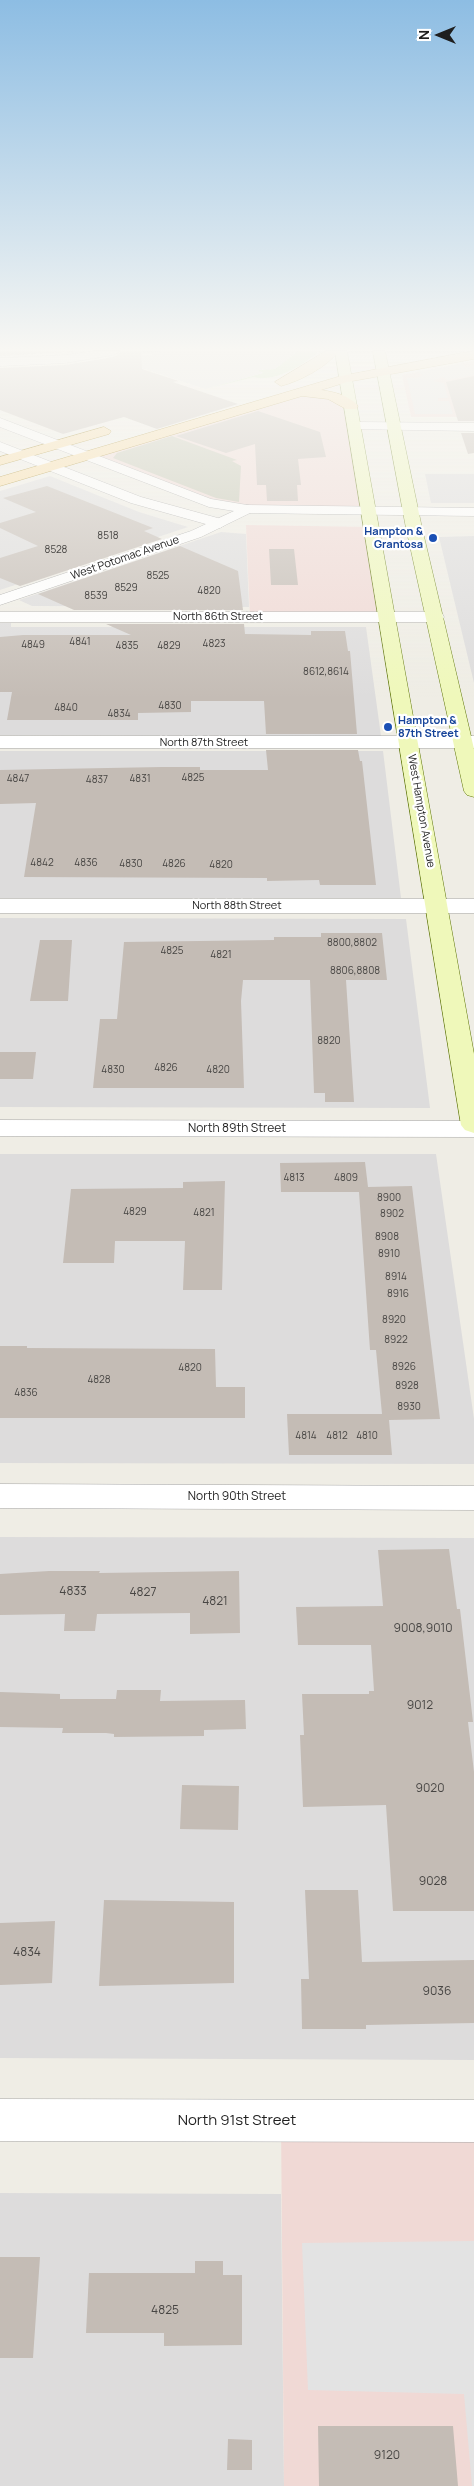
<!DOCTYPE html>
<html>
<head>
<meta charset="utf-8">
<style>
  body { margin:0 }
  #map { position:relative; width:474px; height:2486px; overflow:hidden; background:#efede5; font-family:Manrope,sans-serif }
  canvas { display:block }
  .north { position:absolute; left:414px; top:10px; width:50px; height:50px; -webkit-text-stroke:4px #fff; paint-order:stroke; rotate:270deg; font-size:14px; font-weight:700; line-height:20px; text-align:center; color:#1f1f1f }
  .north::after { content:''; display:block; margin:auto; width:18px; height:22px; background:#1f1f1f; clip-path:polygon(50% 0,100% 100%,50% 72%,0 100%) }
</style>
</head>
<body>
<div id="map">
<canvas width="474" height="2486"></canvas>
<div class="north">N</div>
</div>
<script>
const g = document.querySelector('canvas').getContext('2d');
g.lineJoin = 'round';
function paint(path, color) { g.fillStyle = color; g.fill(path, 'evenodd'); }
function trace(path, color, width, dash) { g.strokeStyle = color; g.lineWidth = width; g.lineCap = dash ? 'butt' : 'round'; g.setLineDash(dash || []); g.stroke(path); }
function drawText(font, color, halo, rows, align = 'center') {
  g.font = font + ' Manrope,sans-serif'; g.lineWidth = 4.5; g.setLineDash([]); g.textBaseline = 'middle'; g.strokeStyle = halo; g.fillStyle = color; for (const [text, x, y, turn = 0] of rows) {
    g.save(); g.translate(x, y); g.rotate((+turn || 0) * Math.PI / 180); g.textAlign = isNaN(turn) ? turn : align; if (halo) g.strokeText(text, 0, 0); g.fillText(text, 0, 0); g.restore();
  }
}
paint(new Path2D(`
  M425,474h49v29h-43z
  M50,476l89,36 49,15 -188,63v-99z
  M221,532l25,2 3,73 -217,-1 -13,-6z
  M474,536v147l-35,-146z
  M0,623h11v4h355l15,109 -381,-1z
  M0,751h383l18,147h-401z
  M0,918l406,1 24,189 -430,-1z
  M0,1154h436l38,265v45l-474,-1z
  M0,1537l474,1v522l-474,-2z
  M0,2193l281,1 3,292h-284z`), '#dddcdc');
paint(new Path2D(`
  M474,361v56h-63l-9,-42z
  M325,394l26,12 19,105 -134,-3 -151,-52 208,-61z
  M246,525l125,2 15,90h-136z
  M281,2121h193v365h-190z`), '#f0d9d5');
paint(new Path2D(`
  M172,436l65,24 -5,1 9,5 -2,36 -23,-4 -103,-40 4,-5z`), '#c2c4b1');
paint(new Path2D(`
  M298,351h21c-15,14 -45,32 -65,26l-49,12 58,-16 -6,-3 18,-1z`), '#c4e9ac');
paint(new Path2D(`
  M163,351h135l-23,18 -17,1 5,3 -58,16 -82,-27z
  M461,364l6,3 7,-2v10l-26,5 -6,-3 -9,4 11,2 4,15h-10v3h11l4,13h-38l-8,-36h10l6,-3 -6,-3z
  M474,2241v245h-2l-8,-92 -156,-4 -6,-147z`), '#e3e3e3');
paint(new Path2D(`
  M0,351h84l-84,5z
  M122,351h19l1,18 37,12 -6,1 65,22 -81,25 -33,-12 -61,17 -63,-24v-42l65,-3 49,-8z
  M474,376v45h-16l-12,-39z
  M258,411l62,21 6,25 -28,2 3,26h-4l1,16h-31l-1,-16h-9l-2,-41 -29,9 -50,-17z
  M461,433h13v20l-6,1z
  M47,486l106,42 -9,3 18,8 -142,47 -20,-8v-20l38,-12 -38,-18v-5l36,-11 -33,-14z
  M180,546l58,25 5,39h-169l-36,-16z
  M269,549h25l4,36h-27z
  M106,624h138l1,10 66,1v-4h34l3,20h2l7,83h-91l-2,-33h-73v11l-53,1v7h-131l5,-28h-12v-55l23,-2h108z
  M266,750h92l2,11h2l14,124h-56l-1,-5 -52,1v-3l-243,-1 12,-74 -36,1v-34l162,-3h38v3h68z
  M321,933h61l5,47h-41l8,122h-29v-9h-11l-4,-113h-67l-2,21 3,87h-151l7,-69h17l7,-77 150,-2v-3h47z
  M40,940h32l-4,61h-38z
  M0,1052h36l-3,27h-33z
  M365,1162l3,25 44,-1 28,233 -51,1 3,35h-103l-2,-41h95l-6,-64h-6l-11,-158h-78l-1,-29z
  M225,1181l-3,109h-39l2,-49h-70l-1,22h-51l8,-74 112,-1v-6z
  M0,1346h27v2l188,1 1,38h29v31h-245z
  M449,1549l8,60h3l13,113h-5l6,50v139h-81l-7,-106 -83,2 -3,-72h4l-2,-41h67v-3h5l-3,-46h-73l-2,-38 87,-1 -5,-56z
  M49,1571h51l-1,2 140,-2 1,62 -50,1v-21l-93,1 -2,17h-31l1,-17 -65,1v-41z
  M117,1690h44l-1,11 85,-1 1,29 -42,1v6l-90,1v-3l-8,-1h-44l1,-5 -63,-1v-35l60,2v5h56z
  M182,1785l57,1 -1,44 -58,-1z
  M305,1890h53l4,72 112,-2v63l-108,2v4h-64l-1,-50h8z
  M104,1900l130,2v81l-135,3z
  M55,1921l-3,62 -52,2v-62z
  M0,2257h40l-7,101h-33z
  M195,2261h28v14h19v70l-78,1v-13h-78l3,-60h106z
  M318,2426h135l5,60h-139z
  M228,2439l24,1v30h-25z`), '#c4bcb5');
const minor = new Path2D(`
  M95,351h25l-6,4 -49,8 -65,3v-8l65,-3z
  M247,505l5,1 2,3 -2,3 -51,25 -201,68v-10l191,-64z
  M0,612h436l6,1 2,4 -2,4 -6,1h-436z
  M0,736h474v12h-474z
  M0,899h474v14h-474z
  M0,1120l474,1v16l-474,-1z
  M0,1484l474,2v24l-474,-2z
  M0,2099l474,1v42l-474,-1z`);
const tertiary = new Path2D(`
  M0,418l211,81 36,6 227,3v8l-227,-3 -38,-6 -209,-80z
  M355,422l119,1v8l-124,-2 -2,-3z
  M0,442l141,55 84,23 3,3 -8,5 -89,-25 -131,-52z`);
const secondary = new Path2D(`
  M335,351h12l127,703v79l-9,-3 -4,-5z
  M373,351h12l37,177 52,221v48l-7,-2 -3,-4 -58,-263z`);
const primary = new Path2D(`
  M326,351h13c-12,16 -39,30 -58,35l-6,-4z
  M474,351v8l-127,23 -26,8c13,2 28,5 37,16l-2,3h-10l-18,-10 -26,-3 -302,90v-9l341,-101z
  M104,427l7,4 -2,3 -109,31v-8z`);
trace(minor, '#a6a6a6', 1);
trace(tertiary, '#a6a6a6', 1);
trace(secondary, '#5e7507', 1);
trace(primary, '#977503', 1);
paint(minor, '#fff');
paint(tertiary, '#fff');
paint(secondary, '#eff8ba');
paint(primary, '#fadca0');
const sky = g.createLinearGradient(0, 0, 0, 699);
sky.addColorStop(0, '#8dbde3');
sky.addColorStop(0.5, '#f8f7f3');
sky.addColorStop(1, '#f8f7f300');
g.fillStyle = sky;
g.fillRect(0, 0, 474, 699);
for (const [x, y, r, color] of [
  [433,538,5,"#1a4fb4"],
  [388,727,5,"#1a4fb4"]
]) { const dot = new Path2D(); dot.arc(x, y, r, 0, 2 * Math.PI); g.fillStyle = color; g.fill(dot); trace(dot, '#fff', 2); }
drawText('10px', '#484644', null, [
  ["8518",108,536],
  ["8528",56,550],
  ["8525",158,576],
  ["8529",126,588],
  ["4820",209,591],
  ["8539",96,596],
  ["4841",80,642],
  ["4823",214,644],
  ["4849",33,645],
  ["4835",127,646],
  ["4829",169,646],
  ["8612,8614",326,672],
  ["4830",170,706],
  ["4840",66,708],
  ["4834",119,714],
  ["4825",193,778],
  ["4847",18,779],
  ["4831",140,779],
  ["4837",97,780],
  ["4842",42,863],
  ["4836",86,863],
  ["4830",131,864],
  ["4826",174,864],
  ["4820",221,865],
  ["8800,8802",352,943],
  ["4825",172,951],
  ["4821",221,955],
  ["8806,8808",355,971],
  ["8820",329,1041],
  ["4826",166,1068],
  ["4830",113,1070],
  ["4820",218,1070],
  ["4813",294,1178],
  ["4809",346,1178],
  ["8900",389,1198],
  ["4829",135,1212],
  ["4821",204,1213],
  ["8902",392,1214],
  ["8908",387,1237],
  ["8910",389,1254],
  ["8914",396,1277],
  ["8916",398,1294],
  ["8920",394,1320],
  ["8922",396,1340],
  ["8926",404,1367],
  ["4820",190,1368],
  ["4828",99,1380],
  ["8928",407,1386],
  ["4836",26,1393],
  ["8930",409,1407],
  ["4814",306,1436],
  ["4812",337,1436],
  ["4810",367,1436]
]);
drawText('bold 11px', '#164399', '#fff', [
  ["Hampton &",423,532],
  ["Grantosa",423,545],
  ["Hampton &",398,721,"left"],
  ["87th Street",398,734,"left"]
], 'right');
drawText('11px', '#1f1f1f', '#fff', [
  ["West Potomac Avenue",125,558,-19],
  ["North 86th Street",218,617],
  ["North 87th Street",204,743],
  ["West Hampton Avenue",421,811,80],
  ["North 88th Street",237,906]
]);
drawText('12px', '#1f1f1f', '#fff', [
  ["North 89th Street",237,1129],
  ["North 90th Street",237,1497]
]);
drawText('12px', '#484644', null, [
  ["4833",73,1592],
  ["4827",143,1593],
  ["4821",215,1602],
  ["9008,9010",423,1629],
  ["9012",420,1706],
  ["9020",430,1789],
  ["9028",433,1882],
  ["4834",27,1953],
  ["9036",437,1992],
  ["4825",165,2311],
  ["9120",387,2456]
]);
drawText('15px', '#1f1f1f', '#fff', [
  ["North 91st Street",237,2121]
]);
</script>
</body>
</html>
